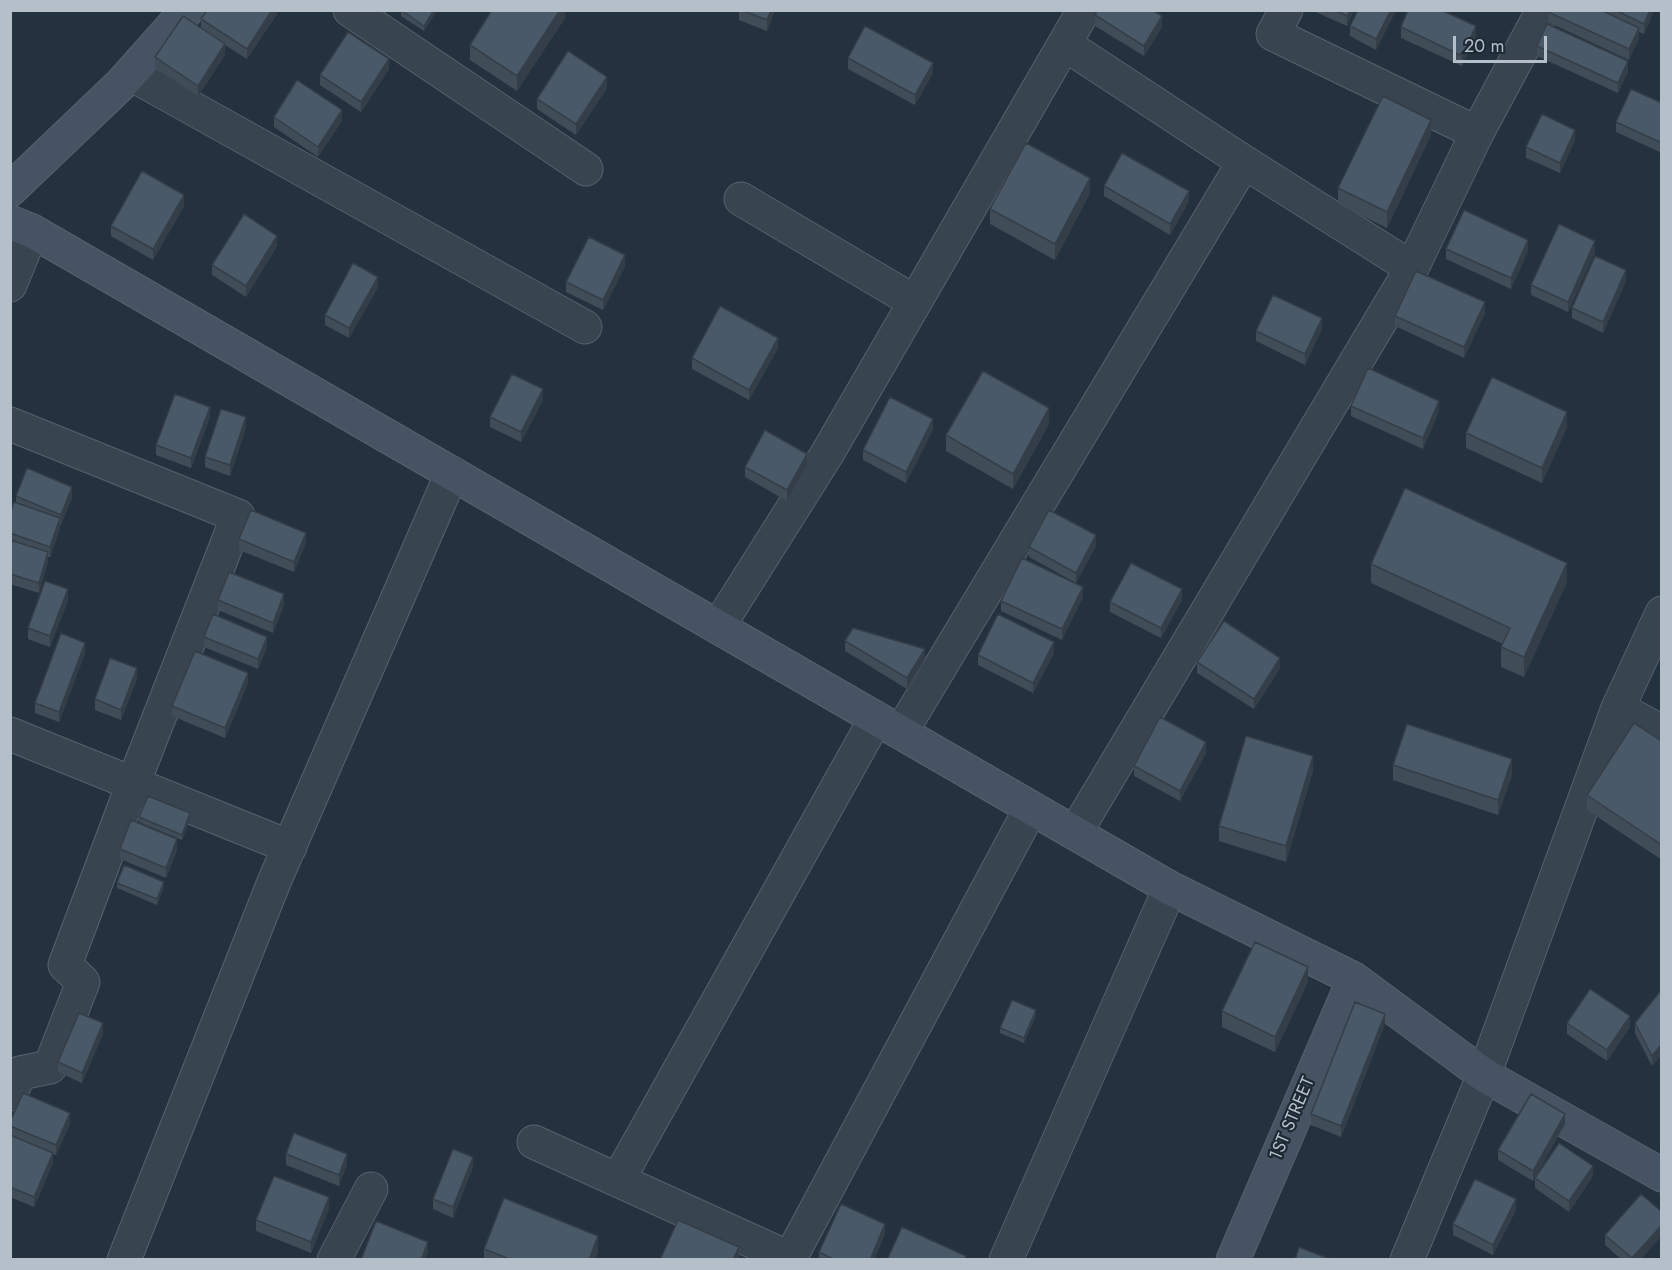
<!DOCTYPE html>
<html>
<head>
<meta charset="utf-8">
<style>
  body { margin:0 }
  #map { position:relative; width:1672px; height:1270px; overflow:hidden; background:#24323f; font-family:Jost,sans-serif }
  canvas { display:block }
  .frame { position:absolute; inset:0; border:12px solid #b5bfca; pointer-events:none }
  .scale { position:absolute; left:1453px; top:36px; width:94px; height:27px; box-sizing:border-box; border:3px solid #b5bfca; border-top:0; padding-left:8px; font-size:18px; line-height:21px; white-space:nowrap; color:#b5bfca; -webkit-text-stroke:4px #1d2934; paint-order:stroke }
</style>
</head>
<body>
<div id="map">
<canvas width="1672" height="1270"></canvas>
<div class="frame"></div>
<div class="scale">20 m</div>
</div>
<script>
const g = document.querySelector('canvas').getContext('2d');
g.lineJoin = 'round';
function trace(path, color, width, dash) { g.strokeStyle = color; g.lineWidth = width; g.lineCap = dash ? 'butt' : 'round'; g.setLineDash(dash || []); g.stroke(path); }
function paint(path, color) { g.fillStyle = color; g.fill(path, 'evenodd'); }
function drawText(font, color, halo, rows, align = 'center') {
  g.font = font + ' Jost,sans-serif'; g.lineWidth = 4.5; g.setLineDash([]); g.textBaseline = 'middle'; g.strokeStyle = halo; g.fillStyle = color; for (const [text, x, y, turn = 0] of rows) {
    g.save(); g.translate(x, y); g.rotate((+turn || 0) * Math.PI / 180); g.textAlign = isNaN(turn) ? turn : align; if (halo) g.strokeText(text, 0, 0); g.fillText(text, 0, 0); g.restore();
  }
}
const street = new Path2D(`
  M350,10l236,159
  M1286,10l-13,24 204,99
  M1066,45l178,117 168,106
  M131,74l454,253
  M741,199l174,103
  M10,285l22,-54
  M10,424l228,92 -105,268 -68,181 18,17 -33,85 -30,6 -10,21
  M718,627l109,-173 257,-444
  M1618,708l44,24
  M901,732l343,-570
  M10,734l280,113
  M1075,833l337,-565 65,-135 66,-123
  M534,1142l255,116
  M618,1180l258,-462
  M124,1260l150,-378 178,-409
  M334,1260l37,-71
  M789,1260l242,-452
  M1006,1260l164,-372
  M1407,1260l77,-185 134,-367 44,-95`);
const secondary = new Path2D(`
  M10,190l111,-106 66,-74
  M10,222l22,9 1138,657 184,91 130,96 178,100
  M1233,1260l121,-281`);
trace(street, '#56626d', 35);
trace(secondary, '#56626d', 35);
trace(street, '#38444f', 33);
trace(secondary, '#465362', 33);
paint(new Path2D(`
  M277,10v4l-30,45 -22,-14v10l-27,41 -43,-28v-11l46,-29v-9z
  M401,10h36l-13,21 -23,-15z
  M565,10v8l-48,73 -47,-31v-15z
  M739,10h36l-8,21 -28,-11z
  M1311,10h43l-7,16z
  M1396,10l-20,40 -26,-14v-10z
  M1548,10h106l-10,24 -5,-2v6l-10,22 -81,-38z
  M1095,15l67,12 -18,29 -49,-30z
  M1401,27l75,10 -14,29 -61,-28z
  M1537,46l91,25 -10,22 -81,-37z
  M848,58l85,15 -18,32 -67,-36z
  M389,69l-28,43 -41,-27v-10z
  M607,88l-31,47 -39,-26v-10z
  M1662,103v50l-46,-21v-10z
  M274,117l68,4 -24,36 -44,-30z
  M1431,135l-44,93 -49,-24v-16z
  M1575,140l-15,33 -34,-15v-11z
  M1104,186l85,15 -19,34 -66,-39z
  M1090,193l-35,67 -65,-36v-15z
  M184,206l-31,54 -42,-24v-10z
  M277,246l-31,51 -34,-22v-10z
  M1446,249l82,2 -17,38 -65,-30z
  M1595,252l-27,60 -37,-17v-10z
  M625,266l-22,44 -37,-18v-10z
  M1626,281l-23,52 -31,-15v-10z
  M378,287l-29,51 -24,-13v-10z
  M1485,313l-21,45 -69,-32v-10z
  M1322,329l-17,36 -49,-24v-10z
  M778,348l-29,52 -57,-31v-11z
  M543,400l-22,42 -31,-15v-10z
  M1351,406l88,5 -16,38 -72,-33z
  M210,417l-19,51 -35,-13v-10z
  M1049,424l-36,65 -67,-38v-16z
  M1567,427l-25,56 -76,-35v-15z
  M246,428l-16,48 -25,-9v-10z
  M933,429l-27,54 -43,-23v-10z
  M807,464l-20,37 -42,-24v-10z
  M16,496l56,2 -11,27h-1v3l-10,29h-2v5l-9,31 -29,-9v-71l6,-11z
  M239,539l67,4 -12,29 -55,-22z
  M1096,546l-20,37 -47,-26v-10z
  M1371,564l196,18 -43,95 -23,-10v-20l2,-3 -132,-61z
  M1083,597l-21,43 -61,-29v-10z
  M68,600l-18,47 -22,-8v-11z
  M218,600l66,5 -11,28 -55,-23z
  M1182,600l-21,38 -51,-26v-10z
  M204,637l63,10 -9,22 -54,-22z
  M845,641l80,18 -18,30 -62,-38z
  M85,653l-26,69 -24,-9v-10z
  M1054,653l-21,40 -55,-28v-10z
  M1197,662l83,6 -26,41 -57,-36z
  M137,679l-16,41 -26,-10v-11z
  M248,683l-23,55 -53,-22v-10z
  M1662,741v119l-75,-50v-15z
  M1206,753l-26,48 -46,-25v-10z
  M1393,765l119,10 -14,40 -105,-35z
  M1313,771l-27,91 -67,-21v-15z
  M139,817l51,1 -8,22 -43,-18z
  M120,849l57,1 -11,28 -46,-19z
  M117,883l47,4 -7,18 -40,-17z
  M1308,982l-33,70 -53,-25v-16z
  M1662,989v65l-10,12 -17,-33v-10z
  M1036,1015l-12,28 -24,-10v-5z
  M1567,1023l63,4 -23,34 -40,-27z
  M1385,1024l-44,113 -30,-12v-11z
  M103,1034l-21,49 -24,-11v-10z
  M10,1122l60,2 -14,31 -3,-1v9l-19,44 -24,-10z
  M1565,1124l-32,57 -35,-21v-10z
  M286,1154l61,10 -8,22 -53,-21z
  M473,1167l-20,51 -20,-9v-10z
  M1593,1176l-24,36 -34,-24v-10z
  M329,1208l-18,45 -55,-22v-11z
  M1516,1210l-23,45 -40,-20v-11z
  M1662,1212v23l-22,25h-18l-17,-15v-10z
  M885,1234l-11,26h-55v-8z
  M484,1249l114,2 -3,9h-111z`), '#404d59');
paint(new Path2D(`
  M272,10h5v4l-30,45v-10z
  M434,10h3l-13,21v-5z
  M560,10h5v8l-48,73v-15z
  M771,10h4l-8,21v-11z
  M1350,10h4l-7,16v-10z
  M1391,10h5l-20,40v-11z
  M1650,10h4l-10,24v-10z
  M1162,16v11l-18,29v-10z
  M1476,26v11l-14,29v-10z
  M1639,28v10l-10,22v-11z
  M225,44v11l-27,41v-10z
  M389,59v10l-28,43v-10z
  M1628,61v10l-10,22v-10z
  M933,63v10l-18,32v-10z
  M607,77v11l-31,47v-11z
  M342,110v11l-24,36v-10z
  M1431,120v15l-44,93v-16z
  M1575,130v10l-15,33v-10z
  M1090,178v15l-35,67v-16z
  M1189,191v10l-19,34v-11z
  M184,195v11l-31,54v-11z
  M277,236v10l-31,51v-11z
  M1528,240v11l-17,38v-11z
  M1595,241v11l-27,60v-10z
  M625,255v11l-22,44v-10z
  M1626,270v11l-23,52v-11z
  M378,277v10l-29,51v-10z
  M1485,302v11l-21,45v-11z
  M1322,318v11l-17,36v-11z
  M778,338v10l-29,52v-10z
  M543,389v11l-22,42v-10z
  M1439,401v10l-16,38v-11z
  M210,407v10l-19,51v-10z
  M1049,408v16l-36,65v-15z
  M1567,412v15l-25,56v-15z
  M246,417v11l-16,48v-11z
  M933,419v10l-27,54v-11z
  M807,454v10l-20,37v-11z
  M72,487v11l-11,27v-10z
  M60,518v10l-10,29v-10z
  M306,533v10l-12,29v-10z
  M1096,535v11l-20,37v-10z
  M48,552v10l-9,31v-10z
  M1567,563v19l-43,95v-20z
  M1083,587v10l-21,43v-11z
  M68,589v11l-18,47v-11z
  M1182,589v11l-21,38v-10z
  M284,594v11l-11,28v-10z
  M267,637v10l-9,22v-10z
  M1054,642v11l-21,40v-10z
  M85,643v10l-26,69v-10z
  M925,649v10l-18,30v-11z
  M1280,658v10l-26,41v-10z
  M137,668v11l-16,41v-10z
  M248,673v10l-23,55v-10z
  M1206,742v11l-26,48v-10z
  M1313,756v15l-27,91v-16z
  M1512,759v16l-14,40v-15z
  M190,813v5l-8,22v-5z
  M177,839v11l-11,28v-10z
  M164,882v5l-7,18v-6z
  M12,927v11l-2,4v-10z
  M1308,967v15l-33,70v-15z
  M1036,1010v5l-12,28v-5z
  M1385,1014v10l-44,113v-11z
  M1630,1016v11l-23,34v-11z
  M103,1023v11l-21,49v-10z
  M1662,1044v10l-10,12v-10z
  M70,1113v11l-14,31v-10z
  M1565,1114v10l-32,57v-10z
  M53,1153v10l-19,44v-10z
  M347,1154v10l-8,22v-11z
  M473,1157v10l-20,51v-11z
  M1593,1166v10l-24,36v-11z
  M329,1197v11l-18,45v-11z
  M1516,1199v11l-23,45v-10z
  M885,1224v10l-11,26h-4z
  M1662,1225v10l-22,25h-8v-2z
  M598,1236v15l-3,9h-6z
  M428,1242v10l-3,8h-4z
  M739,1247v10l-1,3h-5z`), '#343e49');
const building = new Path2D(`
  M207,10h65l-25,39 -46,-30z
  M401,10h33l-10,16z
  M492,10h68l-43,66 -47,-31z
  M741,10h30l-4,10z
  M1098,10h54l10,6 -18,30 -49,-31z
  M1335,10h15l-3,6z
  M1358,10h33l-15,29 -26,-13z
  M1408,10h33l35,16 -14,30 -61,-29z
  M1548,10h53l38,18 -10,21 -81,-37z
  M1615,10h35l-6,14z
  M183,16l42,28 -27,42 -43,-29z
  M1547,24l81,37 -10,22 -81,-37z
  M865,26l68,37 -18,32 -67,-37z
  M348,32l41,27 -28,43 -41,-27z
  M568,51l39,26 -31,47 -39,-25z
  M297,80l45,30 -24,37 -44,-30z
  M1631,89l31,14v40l-46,-21z
  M1383,96l48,24 -44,92 -49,-24z
  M1542,114l33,16 -15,33 -34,-16z
  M1026,143l64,35 -35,66 -65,-35z
  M1122,153l67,38 -19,33 -66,-38z
  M142,171l42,24 -31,54 -42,-23z
  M1464,210l64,30 -17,38 -65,-29z
  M244,214l33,22 -31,50 -34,-21z
  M1559,224l36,17 -27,61 -37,-17z
  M589,237l36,18 -22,45 -37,-18z
  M1595,256l31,14 -23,52 -31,-14z
  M353,263l25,14 -29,51 -24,-13z
  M1416,271l69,31 -21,45 -69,-31z
  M1273,295l49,23 -17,36 -49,-23z
  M720,306l58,32 -29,52 -57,-32z
  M1368,368l71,33 -16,37 -72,-32z
  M983,371l66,37 -36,66 -67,-39z
  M512,374l31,15 -22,43 -31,-15z
  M1492,377l75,35 -25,56 -76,-35z
  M175,394l35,13 -19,51 -35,-13z
  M890,397l43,22 -27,53 -43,-22z
  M221,409l25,8 -16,48 -25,-8z
  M765,430l42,24 -20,36 -42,-23z
  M27,468l45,19 -11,28 -45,-19z
  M1405,488l162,75 -43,94 -23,-10 9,-19 -139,-64z
  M14,502l46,16 -10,29 -40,-14v-20z
  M251,510l55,23 -12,29 -55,-23z
  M1049,510l47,25 -20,38 -47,-26z
  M10,540l38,12 -9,31 -29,-9z
  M1022,558l61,29 -21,42 -61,-28z
  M1131,563l51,26 -21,39 -51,-26z
  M229,572l55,22 -11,29 -55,-23z
  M45,581l23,8 -18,47 -22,-8z
  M213,614l54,23 -9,22 -54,-22z
  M998,614l56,28 -21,41 -55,-28z
  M1224,621l56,37 -26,41 -57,-37z
  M853,628l72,21 -18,29 -62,-37z
  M61,633l24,10 -26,69 -24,-9z
  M195,651l53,22 -23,55 -53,-22z
  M110,658l27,10 -16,42 -26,-11z
  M1160,717l46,25 -26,49 -46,-25z
  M1634,723l28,18v104l-75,-50z
  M1407,724l105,35 -14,41 -105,-35z
  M1246,736l67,20 -27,90 -67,-20z
  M148,796l42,17 -8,22 -43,-18z
  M131,820l46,19 -11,29 -46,-19z
  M124,865l40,17 -7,17 -40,-16z
  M1255,942l53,25 -33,70 -53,-26z
  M1590,989l40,27 -23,34 -40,-27z
  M1662,989v55l-10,12 -17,-33z
  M1012,1000l24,10 -12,28 -24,-10z
  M1355,1002l30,12 -44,112 -30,-12z
  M79,1013l24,10 -21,50 -24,-11z
  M23,1093l47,20 -14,32 -46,-19v-4z
  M1531,1094l34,20 -32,57 -35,-21z
  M294,1133l53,21 -8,21 -53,-21z
  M10,1135l43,18 -19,44 -24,-10z
  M1559,1143l34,23 -24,35 -34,-23z
  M453,1149l20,8 -20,50 -20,-8z
  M274,1176l55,21 -18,45 -55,-22z
  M1475,1179l41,20 -23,46 -40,-21z
  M1641,1194l21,18v13l-30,33 -27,-23z
  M504,1198l94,38 -9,24h-77l-28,-11z
  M841,1204l44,20 -15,36h-35l-16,-8z
  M678,1220l61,27 -6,13h-73z
  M376,1221l52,21 -7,18h-60z
  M902,1227l64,29 -2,4h-77z
  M1299,1247l33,13h-37z`);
paint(building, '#4a5968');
trace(building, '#343e49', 1.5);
drawText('18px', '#b5bfca', '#1d2934', [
  ["1ST STREET",1293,1119,-67]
]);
</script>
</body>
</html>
